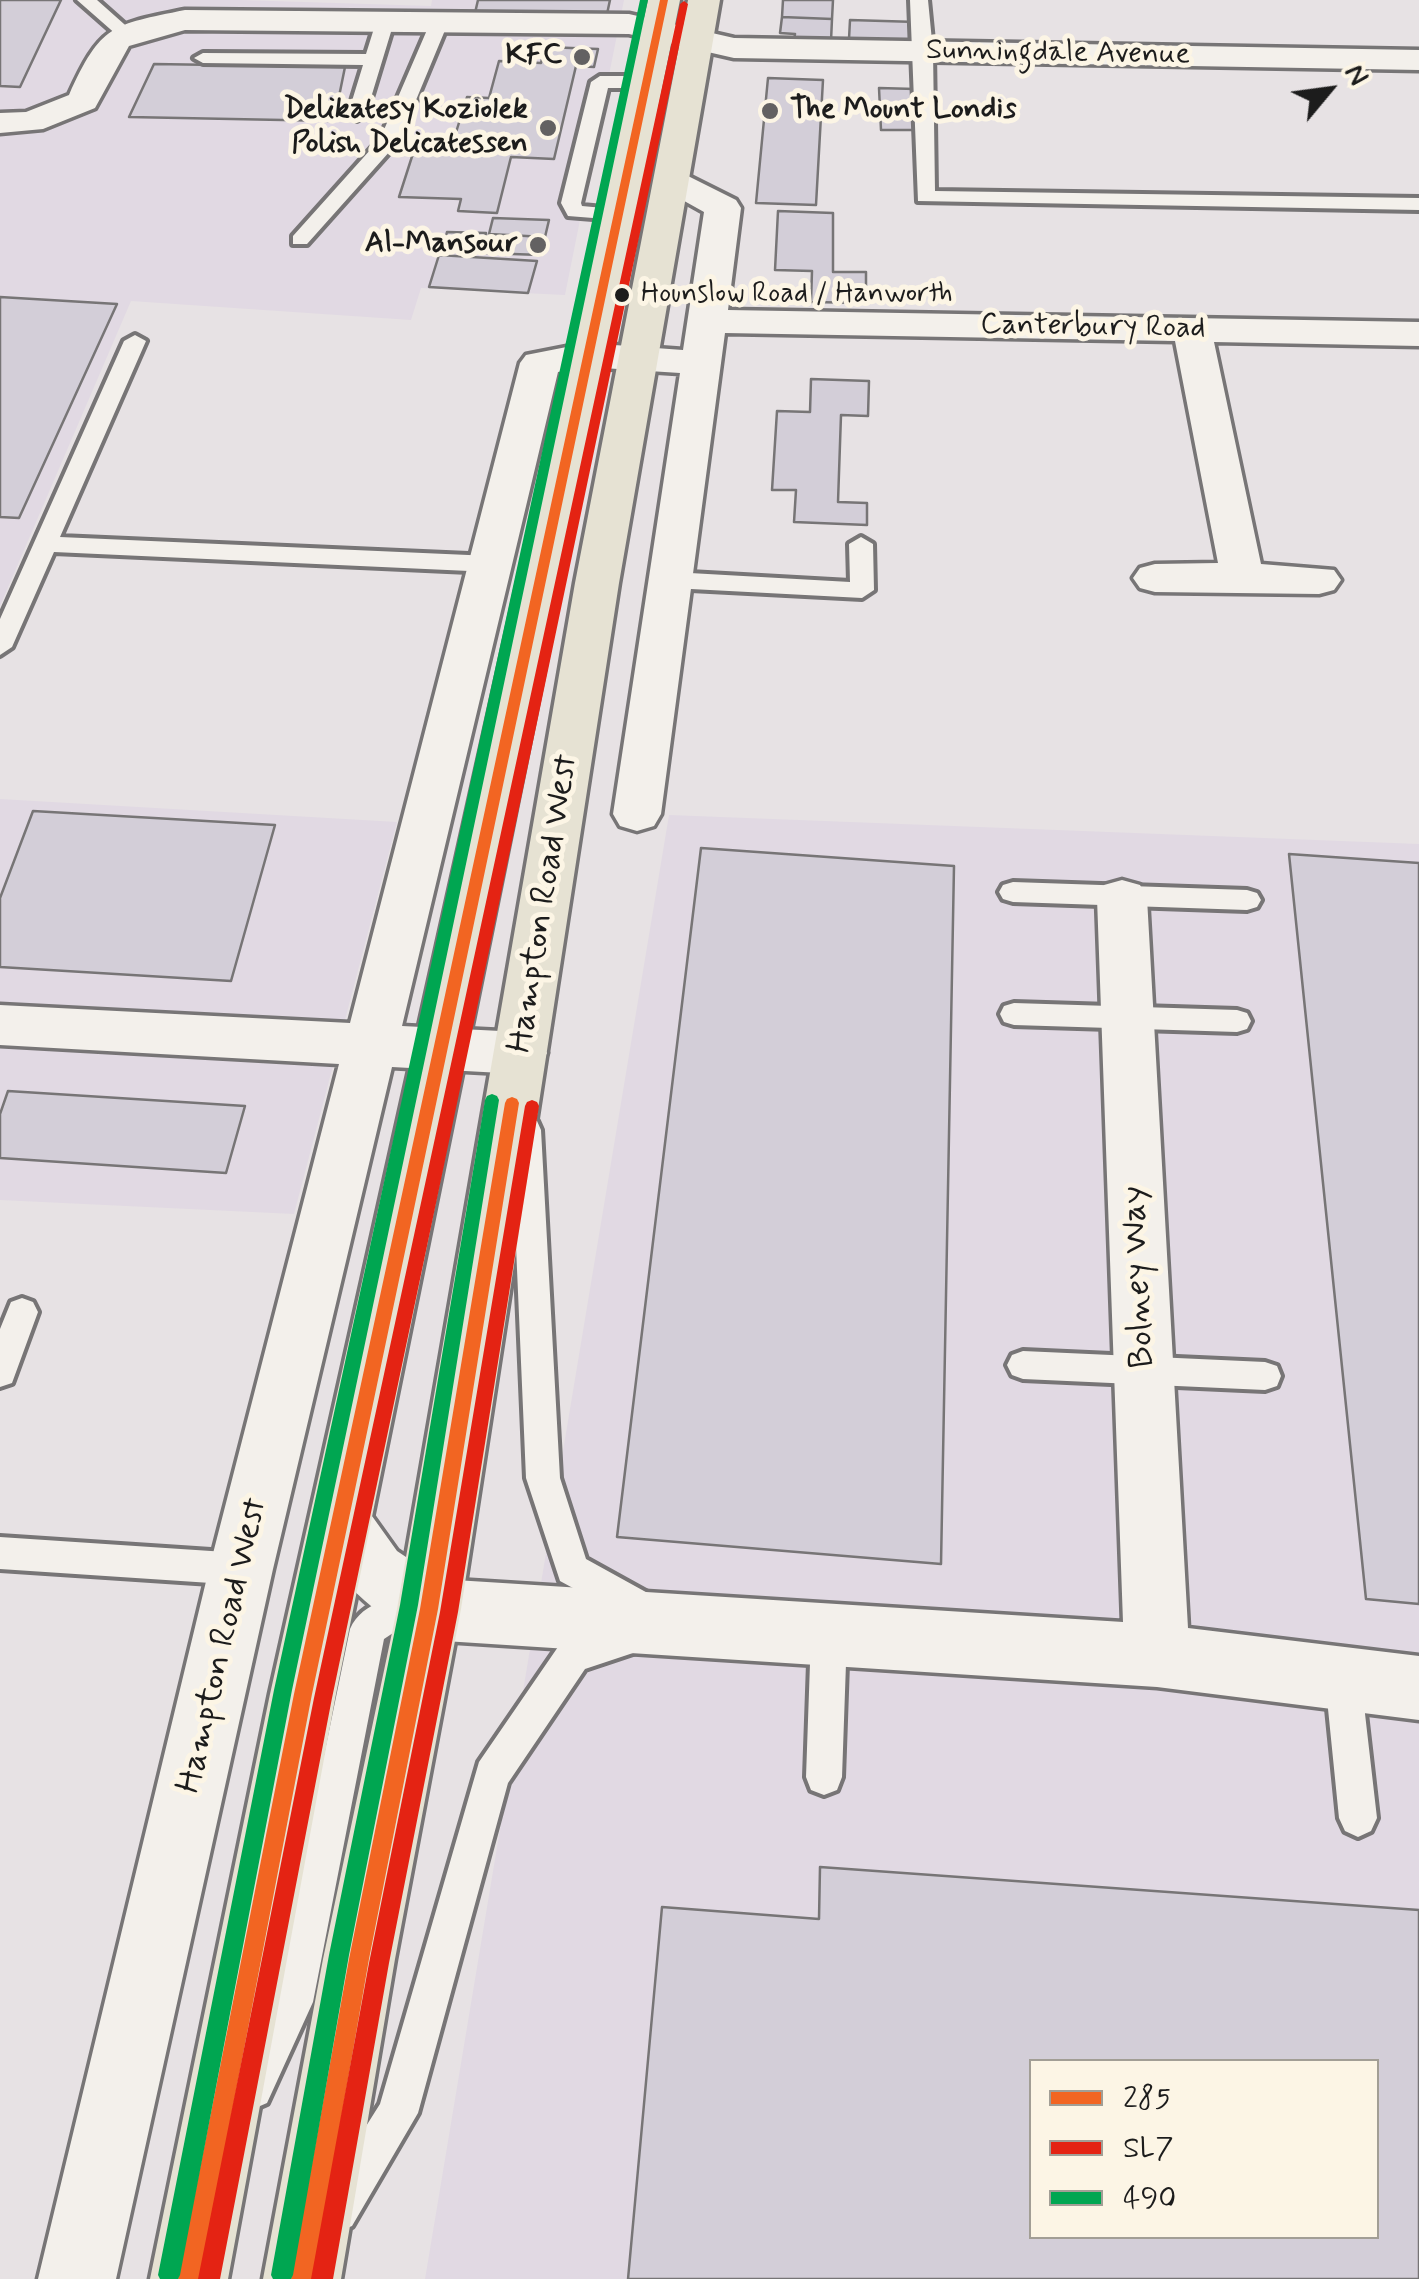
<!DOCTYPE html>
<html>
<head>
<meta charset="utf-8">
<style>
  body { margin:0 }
  #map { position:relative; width:1419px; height:2279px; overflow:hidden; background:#e7e2e4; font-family:Mynerve,sans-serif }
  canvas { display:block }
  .legend { position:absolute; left:1029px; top:2059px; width:350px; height:180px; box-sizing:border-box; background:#fcf5e5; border:2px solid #a29e95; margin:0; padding:12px 18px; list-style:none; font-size:30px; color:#1c1c1c }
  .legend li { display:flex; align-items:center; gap:20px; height:50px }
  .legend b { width:50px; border:2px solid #a29e95 }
  .north { position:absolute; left:1279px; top:40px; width:100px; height:100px; -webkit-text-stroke:8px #fcf5e5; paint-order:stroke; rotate:61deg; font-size:28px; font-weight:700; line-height:40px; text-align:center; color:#1c1c1c }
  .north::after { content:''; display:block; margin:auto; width:35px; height:45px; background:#1c1c1c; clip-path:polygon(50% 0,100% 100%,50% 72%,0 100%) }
</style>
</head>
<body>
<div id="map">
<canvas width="1419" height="2279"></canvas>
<ul class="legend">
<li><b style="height:12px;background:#f26522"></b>285</li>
<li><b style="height:12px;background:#e42313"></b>SL7</li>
<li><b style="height:12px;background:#00a651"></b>490</li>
</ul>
<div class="north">N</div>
</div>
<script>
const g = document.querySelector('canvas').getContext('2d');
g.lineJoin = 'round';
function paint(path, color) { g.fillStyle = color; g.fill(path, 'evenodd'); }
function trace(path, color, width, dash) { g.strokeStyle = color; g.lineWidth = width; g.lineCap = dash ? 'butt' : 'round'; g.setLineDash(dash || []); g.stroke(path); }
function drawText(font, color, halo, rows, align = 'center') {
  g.font = font + ' Mynerve,sans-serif'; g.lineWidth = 10; g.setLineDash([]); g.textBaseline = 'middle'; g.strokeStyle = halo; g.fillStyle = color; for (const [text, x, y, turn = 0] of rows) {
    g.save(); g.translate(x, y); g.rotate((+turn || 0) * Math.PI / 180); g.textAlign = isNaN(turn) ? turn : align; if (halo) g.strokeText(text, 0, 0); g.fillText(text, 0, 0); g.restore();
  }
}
paint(new Path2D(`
  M0,0h240l191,6 1,-6h192l-59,295 -144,-7 -10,32 -280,-19 -131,305z
  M0,799l397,23 -103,392 -294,-14z
  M669,815l750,29v1435h-994zM1032,2062h344v174h-344z`), '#e1d9e3');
const building = new Path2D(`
  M0,0h61l-41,87 -20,-1z
  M478,0h132l-3,14 -132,-1z
  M783,0h50l-1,19 -50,-2z
  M782,17l50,2 -1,22 -37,-1 1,-6 -15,-1z
  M850,20l67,2v25l-48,-2v-5l-20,-1z
  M545,47l53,2 -4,18 -18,-1 -22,93 -43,-2 -14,56 -39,-2 3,-12 -62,-2 18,-56 36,1 14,-45 22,1 10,-37 42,2z
  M154,64l191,3 -11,54 -205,-4z
  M768,78l55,2 -7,125 -60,-2z
  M879,88l36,1 3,41h-37z
  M778,211l55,2v59h33v31l-55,-1 1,-31 -37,-1z
  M493,218l56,2 -4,17 -56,-3z
  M447,232l39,1 -4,18 -38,-7z
  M489,234l56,3 -4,18 -57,-2z
  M439,255l98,6 -9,32 -99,-6z
  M0,297l117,7 -98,214 -19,-1z
  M811,379l58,2 -1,35 -27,-1 -3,87 29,1v22l-73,-3 2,-32h-24l5,-79 33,1z
  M33,811l242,14 -44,156 -231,-14v-69z
  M701,848l253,18 -13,698 -324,-27z
  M1289,854l130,9v741l-53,-5z
  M8,1091l237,15 -19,67 -226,-15v-44z
  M820,1867l599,43v369h-791l34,-372 157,12zM1032,2062h344v174h-344z`);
paint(building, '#d3ced8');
trace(building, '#777576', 2.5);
const lane = new Path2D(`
  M77,0h20l36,32 -3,4h-12z
  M910,0h18l5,51 2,140 484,7v12l-501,-9z
  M385,17l9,5 -28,92 -9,6 -9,-6 15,-49 -160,-2 -9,-5 9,-5 163,1 10,-32z
  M439,18l9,5 -49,118 -92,103h-14v-8l87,-97 50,-116z
  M600,76h48l9,6 -9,6h-40l-27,115 1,3 43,4 3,4 -10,6 -50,-4 -7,-13 30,-121z
  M135,335l11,6 -86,196 431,19 12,8 -12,8 -437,-20 -42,95 -12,8v-36l124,-278z
  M861,537l12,7 1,46 -12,8 -190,-10 -12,-8 12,-8 178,10 -1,-38z
  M1013,882l234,8 10,3 4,7 -4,7 -10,3 -234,-8 -10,-3 -4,-7 4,-7z
  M1014,1003l223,7 10,3 4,8 -4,8 -10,3 -223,-7 -10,-3 -4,-8 4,-8z
  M526,1118l11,3 4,9 19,348 26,81 67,37 6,12 -6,12 -12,5 -81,-44 -34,-103 -15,-348 4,-9z
  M22,1298l11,4 5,10 -26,71 -12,4v-58l11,-27z
  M1023,1351l242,11 12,4 4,10 -4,10 -12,4 -242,-11 -11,-4 -5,-10 5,-10z
  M0,1537l241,16 12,5 5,11 -5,11 -12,5 -241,-16z
  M426,1593l12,5 6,12 -6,12 -39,7 -15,10 -71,363 -46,101 -14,6 -14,-6 -6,-14 41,-90 76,-370c13,-29 47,-33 76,-36z
  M829,1618l13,5 5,12 -5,142 -5,13 -13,5 -13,-5 -5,-13 5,-142 5,-12z
  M629,1621l13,5 5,12 -5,12 -57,19 -77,114 -90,330 -66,113 -15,6 -15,-6 -6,-15 6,-15 58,-92 99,-342 81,-118z
  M1343,1662l13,5 5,12 16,139 -6,13 -13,6 -13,-6 -6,-13 -14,-139 5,-12z`);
const street = new Path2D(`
  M185,10l444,4 105,24 685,12v20l-685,-12 -105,-24 -444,-4 -56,16 -34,62 -52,21 -43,4v-20l26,-1 43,-17c32,-71 43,-70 116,-85z
  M674,169l62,31 5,8 -13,102 691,12v24l-205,-4 47,222 73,6 7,10 -7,10 -15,4 -164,-2 -15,-4 -7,-10 7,-10 15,-4 63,-1 -43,-222 -450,-8 -64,481 -7,12 -17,5 -17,-5 -7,-12 67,-441 -93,-6 -29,5 -156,654 118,6 19,6 8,15 -8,15 -19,6 -128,-7 -119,502 -157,710h-78l171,-710 130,-505 -339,-19v-40l350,18 170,-660 6,-8 61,-12 96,7 21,-138 -43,-24 -5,-8 5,-8z
  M1122,880l18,5 7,13 41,730 231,28v64l-262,-33 -728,-47c-57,-23 -95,-62 -120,-118l9,-20 22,-9 22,9 35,49 42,28 684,43 -26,-724 7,-13z`);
const primary = new Path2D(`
  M648,0h32l-344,1694 -108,585h-78l120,-585z
  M688,0h32l-101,583 -158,1026 -66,350 -54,320h-78l60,-320 74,-350 178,-1026z`);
trace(lane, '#777576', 8);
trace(street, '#777576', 7);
trace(primary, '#777576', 7);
paint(lane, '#f3f0eb');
paint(street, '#f3f0eb');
paint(primary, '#e6e2d3');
paint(new Path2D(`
  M660,0h8l-356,1694 -112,585h-22l116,-585z
  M512,1097l5,2 2,4 -81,506 -69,350 -56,320h-22l58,-320 71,-350 85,-506 2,-4z`), '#f26522');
paint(new Path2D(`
  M684,1l4,3 -356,1694 -112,581h-22l116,-581 366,-1694z
  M532,1100l5,2 2,4 -81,506 -69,351 -56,316h-22l58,-316 71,-351 85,-506 2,-4z`), '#e42313');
paint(new Path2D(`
  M640,0h8l-356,1690 -112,585 -2,4h-18l-2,-4 116,-585z
  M492,1094l5,2 2,4 -81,505 -69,350 -56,320 -2,4h-18l-2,-4 58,-320 71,-350 85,-505 2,-4z`), '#00a651');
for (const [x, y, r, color] of [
  [582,57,10,"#636162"],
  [770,111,10,"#636162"],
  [548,128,10,"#636162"],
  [538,245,10,"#636162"],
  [622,295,9,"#1c1c1c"]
]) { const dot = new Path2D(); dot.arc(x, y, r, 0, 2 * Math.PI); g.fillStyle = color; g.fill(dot); trace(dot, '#fcf5e5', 4); }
drawText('28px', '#1c1c1c', '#fcf5e5', [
  ["Hounslow Road / Hanworth",641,295]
], 'left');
drawText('30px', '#1c1c1c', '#fcf5e5', [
  ["Sunningdale Avenue",1058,54,1],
  ["Canterbury Road",1093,328,1]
]);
drawText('bold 30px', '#1c1c1c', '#fcf5e5', [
  ["KFC",562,57],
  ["Delikatesy Koziolek",528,111],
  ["Polish Delicatessen",528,145],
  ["The Mount Londis",790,111,"left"],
  ["Al-Mansour",518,245]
], 'right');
drawText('35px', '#1c1c1c', '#fcf5e5', [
  ["Hampton Road West",545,904,-81],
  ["Bolney Way",1140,1277,-93],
  ["Hampton Road West",224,1646,-77]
]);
</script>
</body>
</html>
